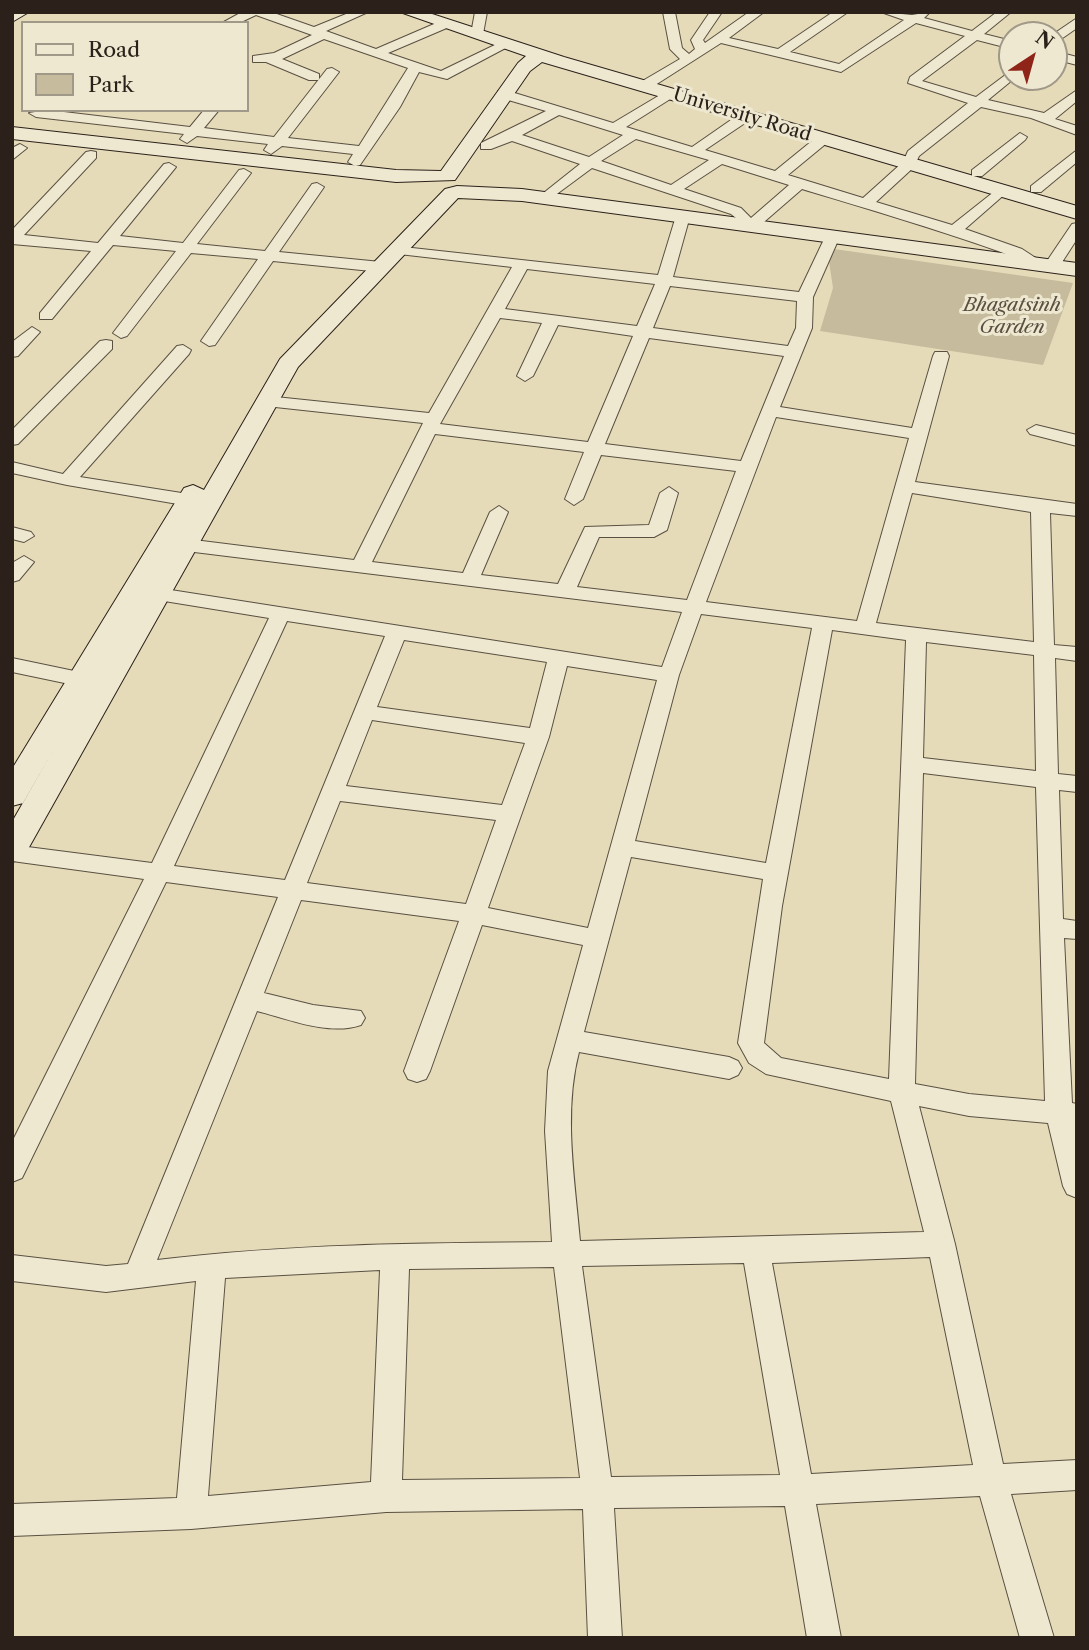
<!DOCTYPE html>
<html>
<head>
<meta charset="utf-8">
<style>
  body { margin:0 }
  #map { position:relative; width:1089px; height:1650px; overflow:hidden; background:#e5dbb8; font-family:"Libre Caslon Text",serif }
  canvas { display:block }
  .frame { position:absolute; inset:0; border:14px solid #2c211a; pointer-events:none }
  .legend { position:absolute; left:21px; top:21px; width:228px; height:91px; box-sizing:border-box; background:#eee8d1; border:2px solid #a09888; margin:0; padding:9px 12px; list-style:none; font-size:21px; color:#2c211a }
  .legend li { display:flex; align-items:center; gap:14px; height:35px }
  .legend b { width:35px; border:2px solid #a09888 }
  .north { position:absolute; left:998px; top:21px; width:70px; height:70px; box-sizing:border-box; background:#eee8d1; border:2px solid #a09888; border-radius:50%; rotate:36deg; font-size:19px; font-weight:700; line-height:28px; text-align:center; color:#2c211a }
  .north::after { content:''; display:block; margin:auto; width:24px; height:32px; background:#8f2418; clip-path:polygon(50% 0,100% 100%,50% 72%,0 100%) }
</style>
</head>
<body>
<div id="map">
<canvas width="1089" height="1650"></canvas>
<div class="frame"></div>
<ul class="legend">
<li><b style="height:9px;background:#eee8d1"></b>Road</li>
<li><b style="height:19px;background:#c6bb9d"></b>Park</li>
</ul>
<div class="north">N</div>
</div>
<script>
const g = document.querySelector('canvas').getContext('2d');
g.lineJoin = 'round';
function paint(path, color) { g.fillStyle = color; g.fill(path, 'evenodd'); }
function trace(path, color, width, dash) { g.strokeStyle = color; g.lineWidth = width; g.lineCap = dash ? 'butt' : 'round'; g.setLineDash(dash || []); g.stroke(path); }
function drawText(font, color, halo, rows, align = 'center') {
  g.font = font + ' "Libre Caslon Text",serif'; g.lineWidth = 6; g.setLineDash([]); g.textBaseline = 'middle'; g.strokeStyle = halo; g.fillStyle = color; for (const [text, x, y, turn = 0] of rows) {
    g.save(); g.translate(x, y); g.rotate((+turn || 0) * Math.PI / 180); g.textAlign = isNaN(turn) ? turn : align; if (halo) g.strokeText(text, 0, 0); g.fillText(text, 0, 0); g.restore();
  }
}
paint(new Path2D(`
  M827,248l246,35 -30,82 -223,-34 13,-43z`), '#c6bb9d');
const street = new Path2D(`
  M242,12h29l43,15 37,-15h17l-42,19 50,18 65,-28h8v6l-61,26 53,18 62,-30 10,3 -66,35 -28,-7 -19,35 -40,58 -5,1 -7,-4 5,-8 -71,-8 -11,8 -7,-4 4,-6 -71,-8 -10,7 -7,-4 4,-5 -148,-17 -7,-4 18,-3 143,17 14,-17h15l-15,18 70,9 53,-68 5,-1 7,4 -51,66 71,8 49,-78 -84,-29 -42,20 37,15v6h-10l-43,-18h-13v-6l21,-3 38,-18 -56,-20 -17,8h-17z
  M475,12h12l-4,22 -6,4 -6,-4z
  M663,12h12l7,36 7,6 6,-5 -4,-9 19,-28h12l-19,28 2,3 44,-31h15l-35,26 49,11 55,-37h15l-58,40 49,12 65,-44 -23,-8 31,3 18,-3 -6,6 48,13 25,-19h14l-27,22 28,7v8l-35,-9 -55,41 54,16 36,-27v7h4l-28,23 56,13 33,-23v11l-22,18 22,7v9l-46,-17 -50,-11 -62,49 -5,11 -38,35 76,23 48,-38 7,4 -2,3 -40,35 57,20 23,15 27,-40 5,-1v16l-20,31c-20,5 -39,-12 -59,-19 -65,-23 -130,-42 -196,-62l-45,39 -20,-1 -1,-9 -5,-4 -139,-46 -46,34 -5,-1v-6l39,-31 -68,-23 -21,8h-10v-6l65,-32 -48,-14v-6h10l105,32 57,-34 7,4 -2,3 -49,31 66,20 49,-34h10v6l-46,31 70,21 43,-35h10v6l-40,33 75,23 40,-36 5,-11 60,-48 -60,-20 2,-6 55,-41 -49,-13 -75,49 -120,-29 -72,46h-10v-6l41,-24 -10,-10zM559,115l64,20 -34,22 -67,-22zM636,139l73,21 -38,25 -70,-24zM722,164l67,21 -38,33 -10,-10 -57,-19z
  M1077,18v10l-23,16 -2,-9z
  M1054,51l23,6v8l-23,-6z
  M1020,133l7,4 -2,3 -43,36h-10v-6z
  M20,144l7,4 -15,12v-12z
  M1077,150v12l-36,30h-10v-6z
  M91,151l5,1v6l-72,77 74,8 66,-79 5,-1 7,4 -56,69 63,7 56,-73 5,-1 7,4 -54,71 68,7 47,-67 5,-1 7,4 -45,65 102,10 8,5 -8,5 -108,-11 -58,84 -6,1 -8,-5 57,-82 -67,-6 -64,83 -6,2 -8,-5 63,-82 -63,-6 -61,74h-12v-6l51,-62 -79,-7v-14l74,-78z
  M683,212l7,4 -17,61 126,15 28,-59 5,-2 8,5 -27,61 -1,31 -32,79 132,21 21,-72 2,-4h12l2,4 -34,126 162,22v12l-27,-3 4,132 23,2v14l-22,-3 3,116 19,2v16l-18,-2 4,129 14,2v18l-13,-1 8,165 5,1v94l-10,-4 -4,-8 -15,-63 -79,-7 -50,-10 36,138 48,220 74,-4v30l-66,4 43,144h-34l-40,-142 -164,8 25,134h-34l-22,-132 -171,2 8,130h-34l-5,-129 -197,3 -195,17 -179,7v-32l165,-6 19,-217 -90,11 -94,-11v-26l94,11 22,-2 150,-367 -112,-15 -144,296 -10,4v-40l132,-263 -132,-18v-16l140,18 117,-245 -111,-18 -10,-6 3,-4 7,-2 504,79 20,-55 -496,-61 -10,-6 10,-6 168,21 69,-137 -157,-17 -9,-5 9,-5 163,17 83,-146 -113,-13 -8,-5 3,-3 264,29 18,-59zM527,269l128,15 -18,42 -132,-17zM670,286l127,15 -1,27 -8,18 -135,-18zM500,318l42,5 -25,53 8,5 8,-5 25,-51 75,11 -45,106 -148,-18zM649,338l135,18 -43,105 -136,-17zM776,417l133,21 -52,183 -151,-19zM435,434l149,18 -19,47 9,6 9,-6 18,-44 135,16 -49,129 -110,-13 22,-50h55l13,-7 11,-37 -9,-6 -9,6 -11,32 -64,2 -27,57 -77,-9 27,-63 -9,-6 -9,6 -27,61 -91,-11zM912,493l119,19 3,130 -158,-19zM701,614l111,14 -46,235 -131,-22 44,-166zM287,621l98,15 -100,244 -111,-14zM832,630l74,10 -17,439 -108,-21 -17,-15 18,-137zM404,640l143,22 -17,66 -153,-21zM926,642l108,13 2,116 -113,-13zM567,666l90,14 -69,248 -100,-20 61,-171zM372,720l153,23 -23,62 -156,-19zM923,773l113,14 9,314 -76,-7 -54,-10zM340,801l156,19 -30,84 -159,-21zM631,857l132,22 -25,164 11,20 17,11 125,27 33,131 -344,9c-5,-61 -17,-128 -1,-189l150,27 9,-4 4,-7 -4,-7 -9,-4 -145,-25zM301,900l158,21 -55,150 4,8 9,3 9,-3 4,-8 52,-146 101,20 -35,126 -3,60 7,111c-132,1 -264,2 -395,18l100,-249c31,8 72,25 104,14l4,-7 -4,-7 -48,-6 -49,-12zM930,1257l43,208 -162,9 -39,-211zM744,1263l36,212 -169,2 -29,-211zM554,1267l26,211 -178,2 7,-211zM380,1270l-9,212 -163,14 17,-218z
  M32,327l8,5 -22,24 -6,1v-15z
  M106,340l6,1v8l-94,95 -6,1v-15l88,-89z
  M183,345l8,5 -2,4 -109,123 127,20 7,2 2,4 -2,4 -7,2 -140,-24 -55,-12v-11l51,12 114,-128z
  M1036,425l41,10v11l-47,-12 -3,-4z
  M12,527l19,5 3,4 -10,6 -12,-3z
  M24,556l10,6 -15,18 -7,2v-19z
  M12,658l86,18 10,7 -10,7 -86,-18z`);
const secondary = new Path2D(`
  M12,12h17l-17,10z
  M400,12h26l138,45 513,149v13l-535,-157 -12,9 -75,109 -59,2 -384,-43v-12l384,43 45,1 77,-108 8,-7z
  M457,186l65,3 555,74v13l-555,-75 -64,-3 -160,169 -275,491 -11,4v-40l43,-75 -32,56 -11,3v-37l172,-281 9,-3 11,5 76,-131 165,-170z`);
trace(street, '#5a5042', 2);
trace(secondary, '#2c211a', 2);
paint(street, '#eee8d1');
paint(secondary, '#eee8d1');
drawText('19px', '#2c211a', '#eee8d1', [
  ["University Road",742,115,17]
]);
drawText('italic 19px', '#5a4f41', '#eee8d1', [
  ["Bhagatsinh",1012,306],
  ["Garden",1012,328]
]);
</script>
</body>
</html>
